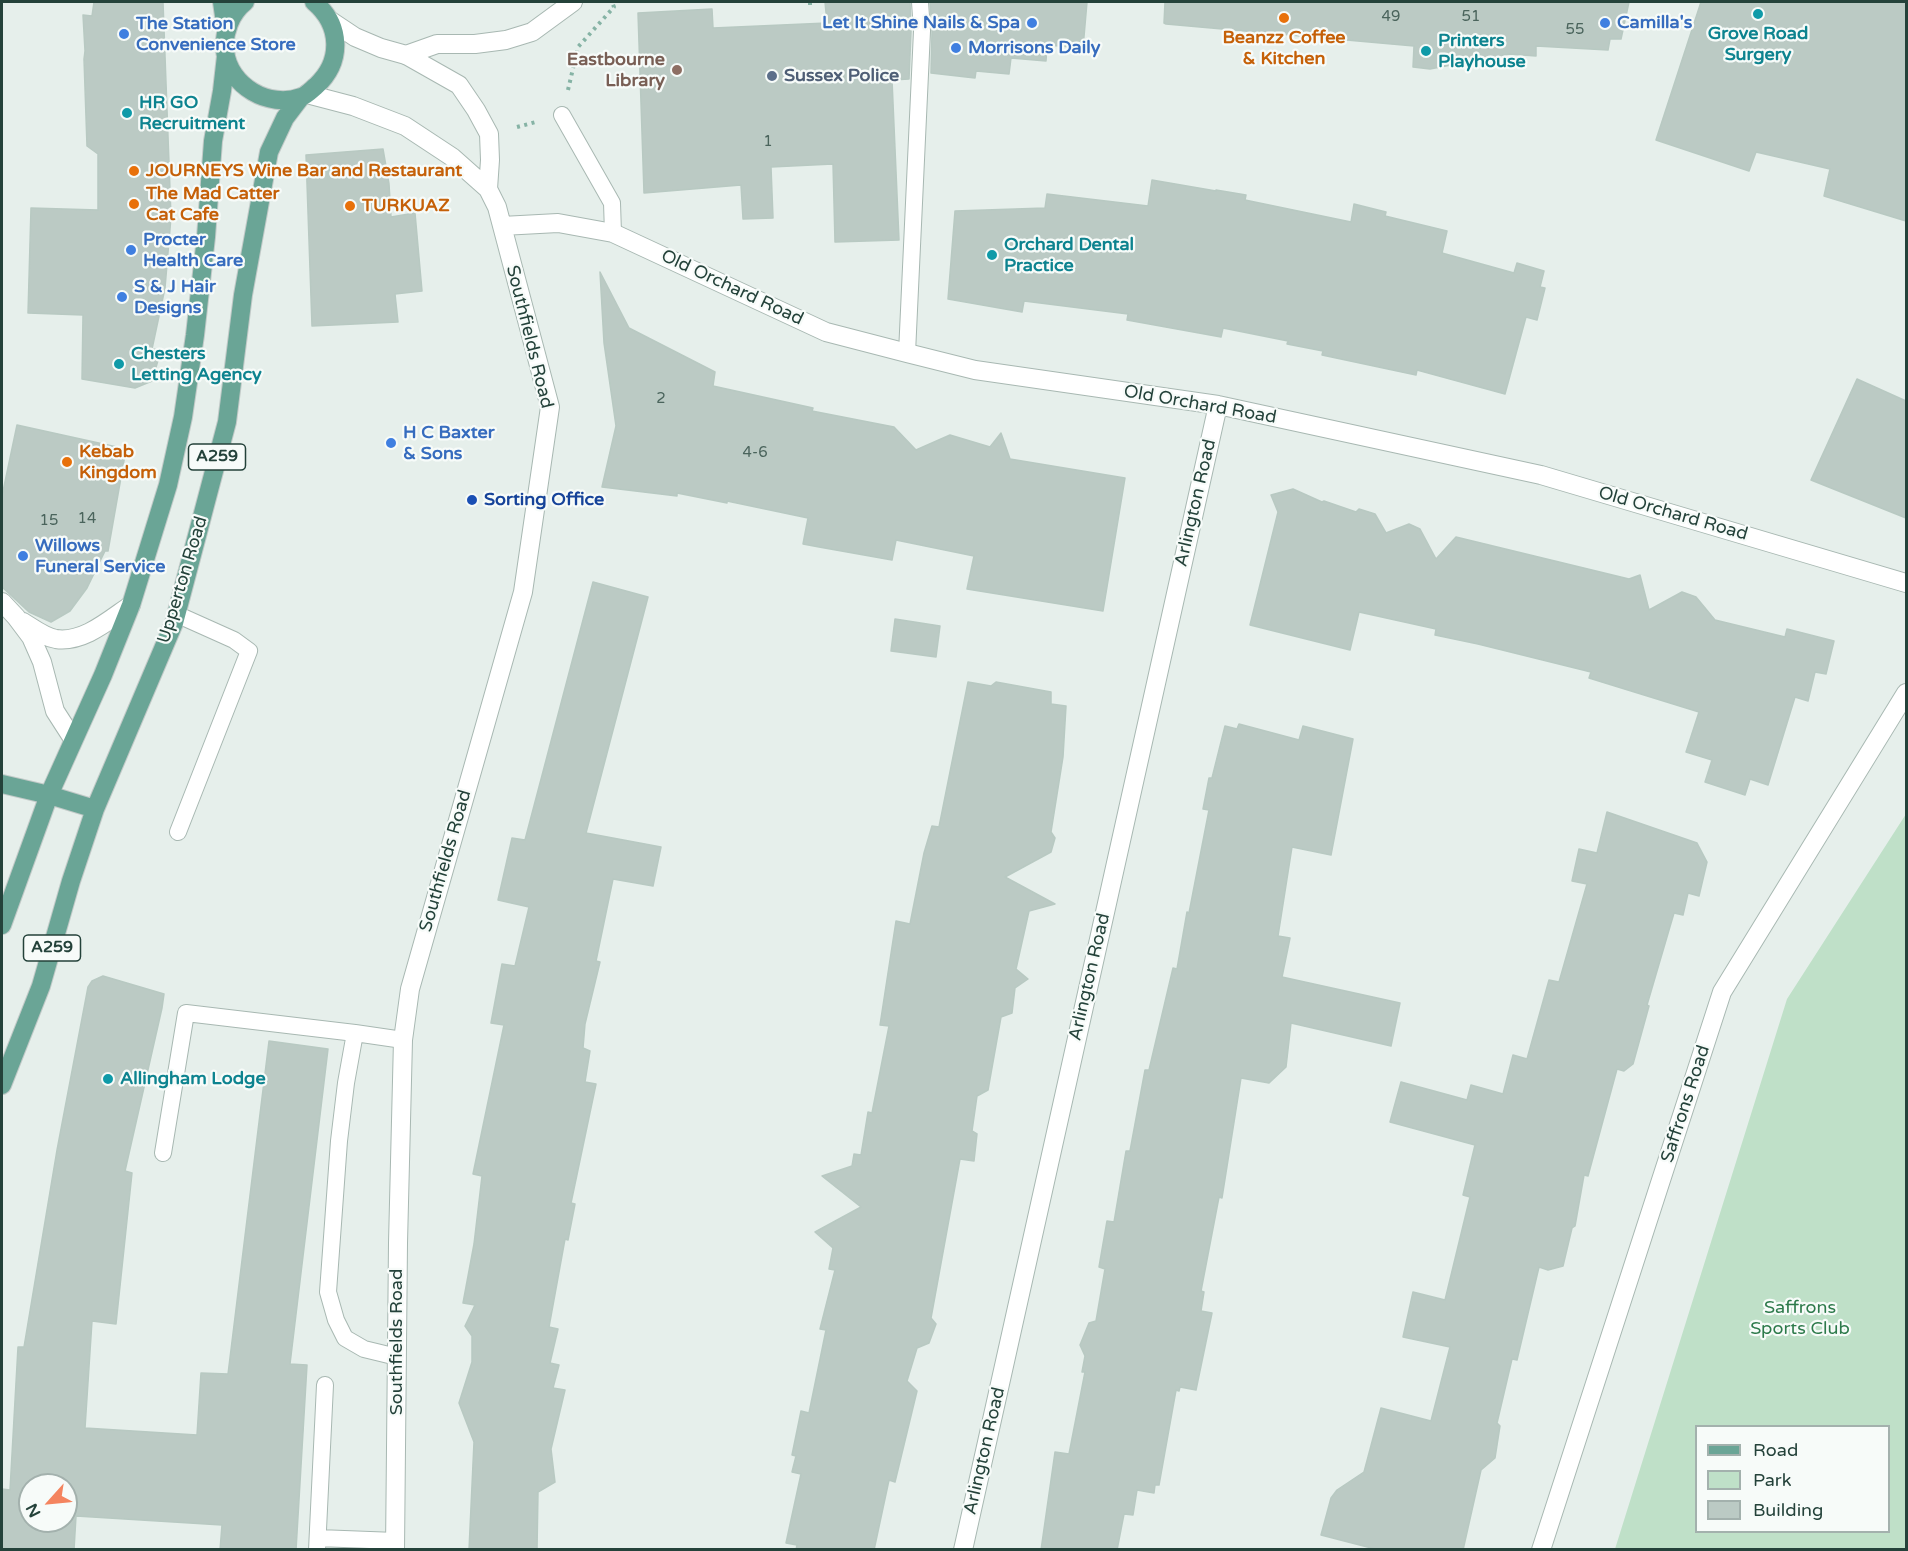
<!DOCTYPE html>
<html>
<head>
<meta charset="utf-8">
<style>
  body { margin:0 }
  #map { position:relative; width:1908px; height:1551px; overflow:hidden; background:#e6efeb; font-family:"Varela Round",sans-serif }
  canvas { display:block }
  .frame { position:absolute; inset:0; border:3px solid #24423a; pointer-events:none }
  .legend { position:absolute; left:1695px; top:1425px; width:195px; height:108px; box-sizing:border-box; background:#f7fbf9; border:2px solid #a3b1ad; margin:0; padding:8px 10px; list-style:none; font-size:18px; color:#24423a }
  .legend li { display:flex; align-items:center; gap:12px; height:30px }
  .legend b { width:30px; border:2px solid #a3b1ad }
  .north { position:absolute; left:18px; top:1473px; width:60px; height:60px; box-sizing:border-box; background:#f7fbf9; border:2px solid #a3b1ad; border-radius:50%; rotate:243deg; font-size:16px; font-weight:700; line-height:24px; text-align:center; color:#24423a }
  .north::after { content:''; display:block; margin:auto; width:21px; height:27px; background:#f4845f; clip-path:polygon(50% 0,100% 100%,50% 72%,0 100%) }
</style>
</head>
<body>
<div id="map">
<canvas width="1908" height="1551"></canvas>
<div class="frame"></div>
<ul class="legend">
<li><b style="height:8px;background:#6aa596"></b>Road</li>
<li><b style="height:16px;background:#bfe0c8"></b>Park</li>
<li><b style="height:16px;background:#bbcac4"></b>Building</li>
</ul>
<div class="north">N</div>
</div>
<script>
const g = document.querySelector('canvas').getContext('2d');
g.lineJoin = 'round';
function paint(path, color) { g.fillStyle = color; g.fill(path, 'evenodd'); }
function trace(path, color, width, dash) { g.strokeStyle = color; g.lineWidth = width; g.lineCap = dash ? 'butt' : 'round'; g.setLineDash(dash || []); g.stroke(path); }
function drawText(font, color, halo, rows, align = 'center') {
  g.font = font + ' "Varela Round",sans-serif'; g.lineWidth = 4.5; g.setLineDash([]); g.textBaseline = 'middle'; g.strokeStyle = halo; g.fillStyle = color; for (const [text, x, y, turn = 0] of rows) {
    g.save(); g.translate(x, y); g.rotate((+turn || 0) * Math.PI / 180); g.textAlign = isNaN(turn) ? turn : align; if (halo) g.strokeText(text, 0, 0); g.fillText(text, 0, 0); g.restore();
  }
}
paint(new Path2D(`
  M1906,814v735h-291l172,-550zM1696,1426h192v106h-192z`), '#bfe0c8');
const building = new Path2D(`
  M94,2h69l8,215 -6,71 -13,61 9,1 -9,31 -17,7 -53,-9 1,-64 -55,-2 3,-105 67,2v-56l-11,-8 -3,-87 1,-8 -2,-36 9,1z
  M825,2h85l1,29 -2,48 -17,1 7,160 -64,2 -2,-78 -62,3 2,51 -30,1 -2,-34 -97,8 -6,-180 74,-4 1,19 114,-5z
  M930,2h157l-4,46 -36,-3 -1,16 -35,-3 -2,16 -33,-3 -1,7 -44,-5 1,-42z
  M1165,2h464l-8,37h-11l-2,11 -72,-4v10l-27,-2 -79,15 -17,-2 1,-21 -248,-22 -2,-1z
  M1701,2h205v219l-82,-25 6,-27 -74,-17 -7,19 -93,-31z
  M383,149l6,35 2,33 24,-4 7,78 -27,3 3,28 -86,4 -6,-171z
  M1152,180l64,11v-1l30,5 -1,5 106,22 3,-18 32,8 -1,4 62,15 -5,22 72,20 3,-10 27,8 -4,16 5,1 -8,32 -11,-3 -21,77 -88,-24 -1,5 -94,-20 1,-4 -36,-7 1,-3 -65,-13 -2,9 -94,-17 1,-6 -104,-13 -2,11 -74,-13 7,-88 90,-3 2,-14 101,12z
  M600,272l29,56 86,44 -2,14 100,22 -1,3 82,16 22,23 34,-15 40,12 11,-14 9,26 115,19 -22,133 -136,-22 7,-33 -78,-16 -4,20 -73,-13 -16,-3 5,-26 -81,-17v2l-50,-10v3l-75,-9 14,-61 -12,-83z
  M1857,379l49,22v117l-95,-38z
  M17,425l109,24 -18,102h-3l-18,37 -17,23 -19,11 -22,-10 -27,-25v-91z
  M1293,489l29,13 2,-1 32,11 3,-3 16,5 11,19 23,-9 11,5 16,30 20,-22 173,42 11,-4 9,35 33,-18 14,5 19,23 70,17 2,-8 47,12 -8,33 -11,-2 -7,29 -13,-4 -27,88 -18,-6 -5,16 -40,-13 7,-22 -26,-8 13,-40 -110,-34 2,-6 -113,-28 -43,-9 1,-6 -77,-17 -9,38 -100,-25 28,-113 -7,-17z
  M593,582l55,15 -62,236 75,14 -8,39 -40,-7 -17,82 4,1 -15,62 -2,24 7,3 -5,31 11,2 -25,119 4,1 -7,36 -3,-1 -16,88 9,2 -8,34 9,2 -6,23 12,2 -14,59 4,33 -17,10 -1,58h-68l5,-108 -15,-39 13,-41v-26l-7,-10 10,-21 -12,-2 11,-59 8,-68 -9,-2 31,-149 -13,-2 11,-59 13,2 14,-59 -31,-7 14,-62 13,2z
  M895,619l45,7 -4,31 -45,-6z
  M968,682l23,4 5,-4 55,10v12l15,2 -3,51 -12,75 4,6 -4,14 -46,25 50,27 -26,7 -13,58 12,10 -13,9 -3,25 -11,4 -13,73 -11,6 -5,35 5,3 -3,27 -14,-2 -29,159 5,6 -7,19 -12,5 -10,33 10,10 -22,91 -6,-2 -15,70h-78l1,-5 -11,-2 15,-69 -9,-2 4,-16 -4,-1 9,-44 8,2 17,-83 -6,-1 15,-59 -6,-1 4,-21 -18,-16 46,-25 -39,-31 30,-10 2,-12 7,1 7,-43 4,1 17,-87 -9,-1 16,-104 14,3 14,-71 8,-27 7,1z
  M1239,724l60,16 4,-14 50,13 -22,116 -39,-8 -14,89 12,2 -8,39 118,26 -9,43 -100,-23 -5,44 -17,16 -28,-5 -19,120 -3,-1 -18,94 3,1 -3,19 11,2 -16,77 -16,-3 -1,4 -3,-1 -17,95h-4l-1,8 -17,-3 -4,25 -9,-1 -7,36h-76l14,-98 14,2 16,-82h-3l3,-16 -5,-11 9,-22 7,-2 9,-52 -6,-2 8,-46 7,1 12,-71h4l15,-81h4l24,-102 4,1 10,-57 2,1 20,-103 -6,-1 6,-31h3l13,-52 12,3z
  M1607,812l90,31 10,19 -8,34 -11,-3 -5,22 -9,-2 -27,92 2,1 -16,58 -9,7 -7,-2 -29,107 -4,-1 -9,51 -3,2 -9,38 -15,4 -9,-3 -22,93 -5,-1 -15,64 3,3 -5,32 -14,12 -18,80h-84l-58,-15 10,-37 6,-8 27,-18 17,-64 50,13 19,-74 -47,-10 10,-45 32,8 25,-103 -7,-2 12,-50 -85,-23 11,-40 66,18 4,-15 32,9 10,-39 14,4 22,-79 10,2 28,-98 -15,-3 7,-32 18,4z
  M103,976l61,18 -2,14 -37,163 7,2 -16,151 -24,-3 -7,107 112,7 4,-62 27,1 41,-333 59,8 -38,315 17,1 -11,185h-76l2,-25 -146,-9 -2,34h-72v-61l8,1 8,-143h6l33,-197 31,-163 4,-6zM30,1485h36v36h-36z`);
paint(building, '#bbcac4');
trace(building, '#b8c9c2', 1.5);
const service = new Path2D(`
  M562,115l50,88 1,30
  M907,353l15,-322 -2,-29
  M176,614l58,26 15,11 -71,181
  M163,1153l23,-140 169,20
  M397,1357l-33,-8 -19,-11 -9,-18 -8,-28 11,-151 7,-58 9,-50 48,7
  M318,1538l78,3
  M317,1550l8,-165`);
const minor = new Path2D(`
  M406,55l53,30 17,25 13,24 1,26 -2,29
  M307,94l46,12 52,20 47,31 36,32 9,18 53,200 -27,185 -113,397 -7,51 -5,203 -3,307
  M502,226l56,-3 55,10 213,99 81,21 68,17 243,35 323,70 365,108
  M2,602l14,15 15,20 11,25 13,49 18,28
  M23,622c10,6 21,15 33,17 28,4 54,-20 75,-34
  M963,1550l255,-1145
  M1541,1550l181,-558 184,-299`);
const tertiary = new Path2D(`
  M331,21l24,16 26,11 25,7 31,-11h38l31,-4 26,-8 41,-30`);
const primary = new Path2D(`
  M222,2l4,28
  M245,2c-14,11 -22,31 -20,49 4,35 44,58 76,46 6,-2 11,-8 15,-11 27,-25 25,-61 -2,-84
  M2,784l47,11 46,14
  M2,925l47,-130 54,-120 28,-70 37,-120 15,-68 12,-82 11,-98 7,-96 9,-50 4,-35
  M2,1085l39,-99 30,-105 24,-72 79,-186 53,-201 16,-127 26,-143 16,-34 16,-21`);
trace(service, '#a8b8b2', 18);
trace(minor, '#a8b8b2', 20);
trace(tertiary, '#a8b8b2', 20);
trace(primary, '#c2cac8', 20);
trace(new Path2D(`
  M810,2v3
  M568,90l10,-43 36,-40 -2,-5
  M517,127l19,-5`), '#86b3a5', 4, [3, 4.5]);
trace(service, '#fff', 16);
trace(minor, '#fff', 18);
trace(tertiary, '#fff', 18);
trace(primary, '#6aa596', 18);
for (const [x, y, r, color] of [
  [1758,14,6,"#0f9aa8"],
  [1284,18,6,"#e8710a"],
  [1032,23,6,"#3f7fe0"],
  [1605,23,6,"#3f7fe0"],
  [124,34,6,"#3f7fe0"],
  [956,48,6,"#3f7fe0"],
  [1426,51,6,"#0f9aa8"],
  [677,70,6,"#8d6e63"],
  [772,76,6,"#5c6f8a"],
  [127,113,6,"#0f9aa8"],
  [134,171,6,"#e8710a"],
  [134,204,6,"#e8710a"],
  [350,206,6,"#e8710a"],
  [131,250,6,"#3f7fe0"],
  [992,255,6,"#0f9aa8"],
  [122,297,6,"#3f7fe0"],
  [119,364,6,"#0f9aa8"],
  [391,443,6,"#3f7fe0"],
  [67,462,6,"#e8710a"],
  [472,500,6,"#1a4fb4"],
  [23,556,6,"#3f7fe0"],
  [108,1079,6,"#0f9aa8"]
]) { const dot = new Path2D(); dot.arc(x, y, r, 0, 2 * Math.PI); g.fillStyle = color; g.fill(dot); trace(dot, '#f7fbf9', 2); }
drawText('15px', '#4a645c', null, [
  ["49",1391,17],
  ["51",1471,17],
  ["55",1575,30],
  ["1",768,142],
  ["2",661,399],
  ["4-6",755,453],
  ["14",87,519],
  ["15",49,521]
]);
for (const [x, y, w] of [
  [217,457,57],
  [52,948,57]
]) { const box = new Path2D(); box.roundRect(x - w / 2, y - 13, w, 26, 4.5); g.fillStyle = '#f7fbf9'; g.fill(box); trace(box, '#24423a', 1.5); }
drawText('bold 16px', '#24423a', null, [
  ["A259",217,457],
  ["A259",52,948]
]);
drawText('bold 18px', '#366cbe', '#f7fbf9', [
  ["Let It Shine Nails & Spa",1020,23,"right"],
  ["Camilla's",1617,23],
  ["The Station",136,24],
  ["Convenience Store",136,45],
  ["Morrisons Daily",968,48],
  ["Procter",143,240],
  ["Health Care",143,261],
  ["S & J Hair",134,287],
  ["Designs",134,308],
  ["H C Baxter",403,433],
  ["& Sons",403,454],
  ["Willows",35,546],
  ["Funeral Service",35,567]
], 'left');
drawText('bold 18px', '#0d838f', '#f7fbf9', [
  ["Grove Road",1758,34,"center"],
  ["Surgery",1758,55,"center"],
  ["Printers",1438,41],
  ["Playhouse",1438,62],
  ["HR GO",139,103],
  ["Recruitment",139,124],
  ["Orchard Dental",1004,245],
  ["Practice",1004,266],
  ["Chesters",131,354],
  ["Letting Agency",131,375],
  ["Allingham Lodge",120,1079]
], 'left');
drawText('bold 18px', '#c56008', '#f7fbf9', [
  ["Beanzz Coffee",1284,38,"center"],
  ["& Kitchen",1284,59,"center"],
  ["JOURNEYS Wine Bar and Restaurant",146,171],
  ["The Mad Catter",146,194],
  ["Cat Cafe",146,215],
  ["TURKUAZ",362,206],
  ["Kebab",79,452],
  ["Kingdom",79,473]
], 'left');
drawText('bold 18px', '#785e54', '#f7fbf9', [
  ["Eastbourne",665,60],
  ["Library",665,81]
], 'right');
drawText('bold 18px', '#4e5e75', '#f7fbf9', [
  ["Sussex Police",784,76]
], 'left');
drawText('18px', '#24423a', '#f7fbf9', [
  ["Old Orchard Road",732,288,25],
  ["Southfields Road",529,337,76],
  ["Old Orchard Road",1200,405,10],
  ["Arlington Road",1196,503,-77],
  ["Old Orchard Road",1673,514,16],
  ["Upperton Road",183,580,-73],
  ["Southfields Road",446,861,-74],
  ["Arlington Road",1090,977,-77],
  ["Saffrons Road",1686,1104,-72],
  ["Southfields Road",397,1342,-90],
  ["Arlington Road",985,1451,-77]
]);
drawText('bold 18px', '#164399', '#f7fbf9', [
  ["Sorting Office",484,500]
], 'left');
drawText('18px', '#2d7a4b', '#f7fbf9', [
  ["Saffrons",1800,1308],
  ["Sports Club",1800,1329]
]);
</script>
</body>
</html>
